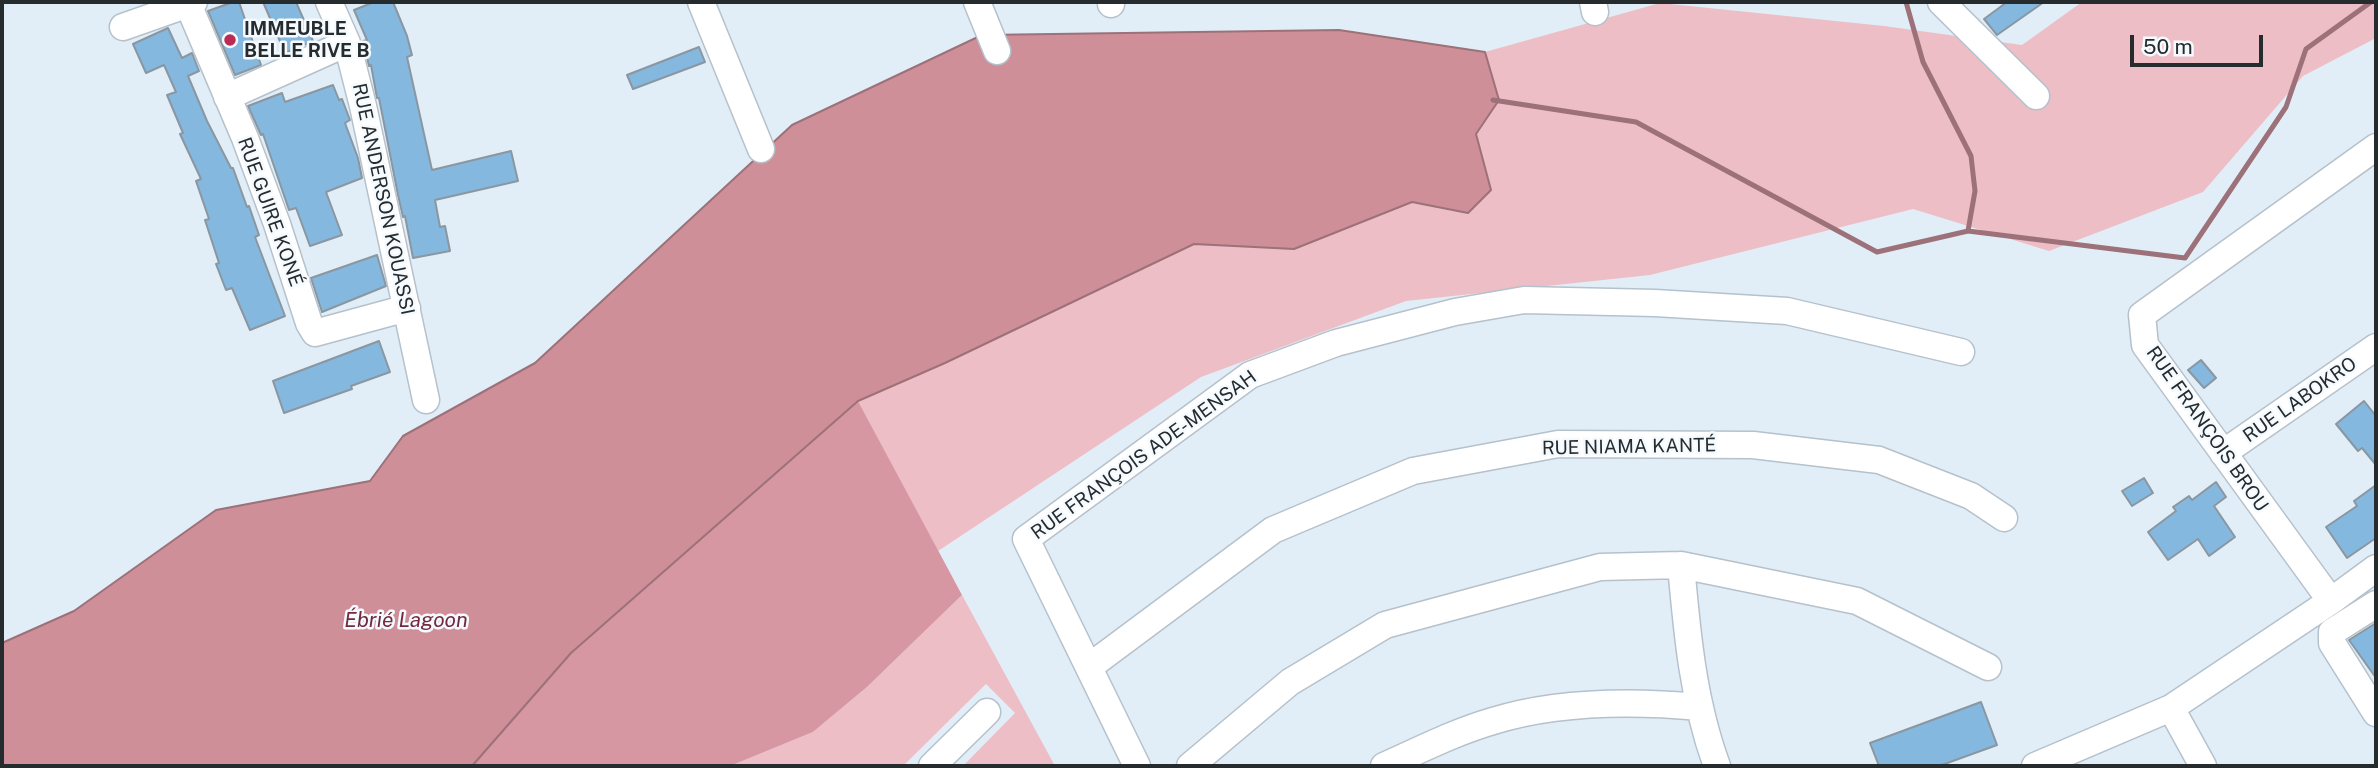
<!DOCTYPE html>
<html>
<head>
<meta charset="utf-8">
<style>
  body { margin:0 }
  #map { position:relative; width:2378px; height:768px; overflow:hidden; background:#e1eef8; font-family:"Public Sans",sans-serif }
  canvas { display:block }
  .frame { position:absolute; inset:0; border:4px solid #262b2e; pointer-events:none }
  .scale { position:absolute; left:2130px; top:35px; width:133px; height:32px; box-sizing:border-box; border:4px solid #262b2e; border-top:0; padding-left:9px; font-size:21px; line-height:24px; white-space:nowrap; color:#262b2e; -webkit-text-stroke:5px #f4fafe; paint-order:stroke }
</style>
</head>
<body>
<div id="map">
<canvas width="2378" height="768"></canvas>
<div class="frame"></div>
<div class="scale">50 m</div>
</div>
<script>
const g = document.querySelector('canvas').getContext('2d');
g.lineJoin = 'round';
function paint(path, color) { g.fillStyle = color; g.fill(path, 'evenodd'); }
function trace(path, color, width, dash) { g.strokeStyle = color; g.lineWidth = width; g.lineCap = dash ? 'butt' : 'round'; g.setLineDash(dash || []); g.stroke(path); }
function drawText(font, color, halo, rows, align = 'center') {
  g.font = font + ' "Public Sans",sans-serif'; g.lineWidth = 5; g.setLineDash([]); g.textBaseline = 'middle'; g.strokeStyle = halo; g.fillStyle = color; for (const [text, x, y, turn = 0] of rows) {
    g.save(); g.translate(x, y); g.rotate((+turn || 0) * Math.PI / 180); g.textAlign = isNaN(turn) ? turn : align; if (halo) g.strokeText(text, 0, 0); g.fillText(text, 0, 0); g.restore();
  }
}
paint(new Path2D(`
  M2082,2h294v36l-73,38 -100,116 -154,59 -136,-42 -263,66 -244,26 -205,76 -263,174 -80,-150 87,-38 249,-119 100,5 118,-47 56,11 23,-23 -15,-56 23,-34 -14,-48 175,-49 224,23 138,19z
  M962,595l93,171h-92l52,-53 -29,-29 -83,82h-173l83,-34 54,-45z`), '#edbec5');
paint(new Path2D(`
  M858,401l104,194 -95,92 -54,45 -83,34h-258l99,-113z`), '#d797a2');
const water = new Path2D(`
  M1339,30l146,22 14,48 -23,34 15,56 -23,23 -56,-11 -118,47 -100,-5 -249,119 -87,38 -287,252 -99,113h-470v-123l72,-32 142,-101 154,-29 33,-45 132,-73 257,-238 190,-90z`);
paint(water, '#ce8f99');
trace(water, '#9c7179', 2);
trace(new Path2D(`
  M1906,2l17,60 48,94 4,35 -7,40
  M1493,100l143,22 241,130 91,-21 217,27 101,-151 20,-58 65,-47`), '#9c7179', 5);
const building = new Path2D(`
  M233,2h6l22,63 -26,10 -27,-64z
  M263,2h33l17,39 -28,12z
  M374,2h19l14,34 5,19 -5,2 25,113 79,-19 7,30 -83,19 5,27 5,-1 5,25 -37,7 -8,-42 -2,1 -5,-22 -19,-97h-2l-6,-33 -2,1 -6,-25 4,-1 -13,-30z
  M2007,2h37l-47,33 -13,-16z
  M168,28l14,30 10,-5 7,18 -11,5 19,45 24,47h2l14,39 2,-1 10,29 -4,2 30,79 -35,14 -18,-42 -6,2 -10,-26 3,-1 -14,-43 4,-1 -13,-38 5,-2 -21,-45 3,-1 -16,-38 9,-3 -12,-27 -18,8 -13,-29z
  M699,47l6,15 -72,27 -6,-14z
  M333,85l6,15 3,-1 8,21 -5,3 13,35 4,20 -36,14 16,43 -32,11 -14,-38 -7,2 -26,-76 -2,1 -13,-29 34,-13 3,9z
  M377,255l9,31 -64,26 -11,-34z
  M379,341l11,31 -39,14 1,3 -68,24 -11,-32z
  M2201,360l15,18 -12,10 -16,-18z
  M2364,401l12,15v49l-14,-17 -4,3 -22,-27z
  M2144,478l9,15 -21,13 -10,-15z
  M2216,482l10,15 -12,9 21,31 -26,19 -11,-17 -30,21 -20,-28 28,-21 -3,-4 16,-11 3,4z
  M2376,485v53l-29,20 -21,-31 31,-21 -3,-5z
  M2376,623v55l-27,-38z
  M1981,702l16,43 -58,21h-60l-9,-23z`);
paint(building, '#85b8df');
trace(building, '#8a96a0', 2);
const minor = new Path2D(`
  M329,2l18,41 16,63 63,294
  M701,2l60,147
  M977,2l20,49
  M1111,2v2
  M1593,2l2,10
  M1941,2l95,94
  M188,4l57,134 32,86 32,99 6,10 92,-25
  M123,27l71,-25
  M227,97l120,-54
  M2223,453l153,-106
  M1681,565c6,68 12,136 36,201
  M2331,601l-186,-256 -3,-30 234,-168
  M2376,604l-44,28v11l44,70
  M1089,667l184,-137 140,-59 145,-27 195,1 126,15 92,36 33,22
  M2171,708l32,58
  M932,766l55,-54
  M1137,766l-111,-227 224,-164 86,-32 119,-31 69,-12 131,3 132,8 174,41
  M1190,766l100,-84 95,-57 215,-58 81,-2 176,36 131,66
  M1384,766c36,-16 71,-34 109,-45 64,-20 141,-20 207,-14
  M2035,766l136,-58 160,-107 45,-33`);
trace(minor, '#b5c1cb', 29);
trace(minor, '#fff', 26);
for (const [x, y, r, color] of [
  [230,40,7,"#ba2b56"]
]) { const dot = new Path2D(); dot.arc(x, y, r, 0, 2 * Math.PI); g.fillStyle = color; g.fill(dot); trace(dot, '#f4fafe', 2.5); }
drawText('bold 19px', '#262b2e', '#f4fafe', [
  ["IMMEUBLE",244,29],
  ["BELLE RIVE B",244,51]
], 'left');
drawText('19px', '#262b2e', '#f4fafe', [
  ["RUE ANDERSON KOUASSI",383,199,78],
  ["RUE GUIRE KONÉ",270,212,70],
  ["RUE LABOKRO",2300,400,-35],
  ["RUE FRANÇOIS BROU",2207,429,55],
  ["RUE NIAMA KANTÉ",1629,447,-1],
  ["RUE FRANÇOIS ADE-MENSAH",1144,455,-36]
]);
drawText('italic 21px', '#75293c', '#f4fafe', [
  ["Ébrié Lagoon",406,621]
]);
</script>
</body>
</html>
